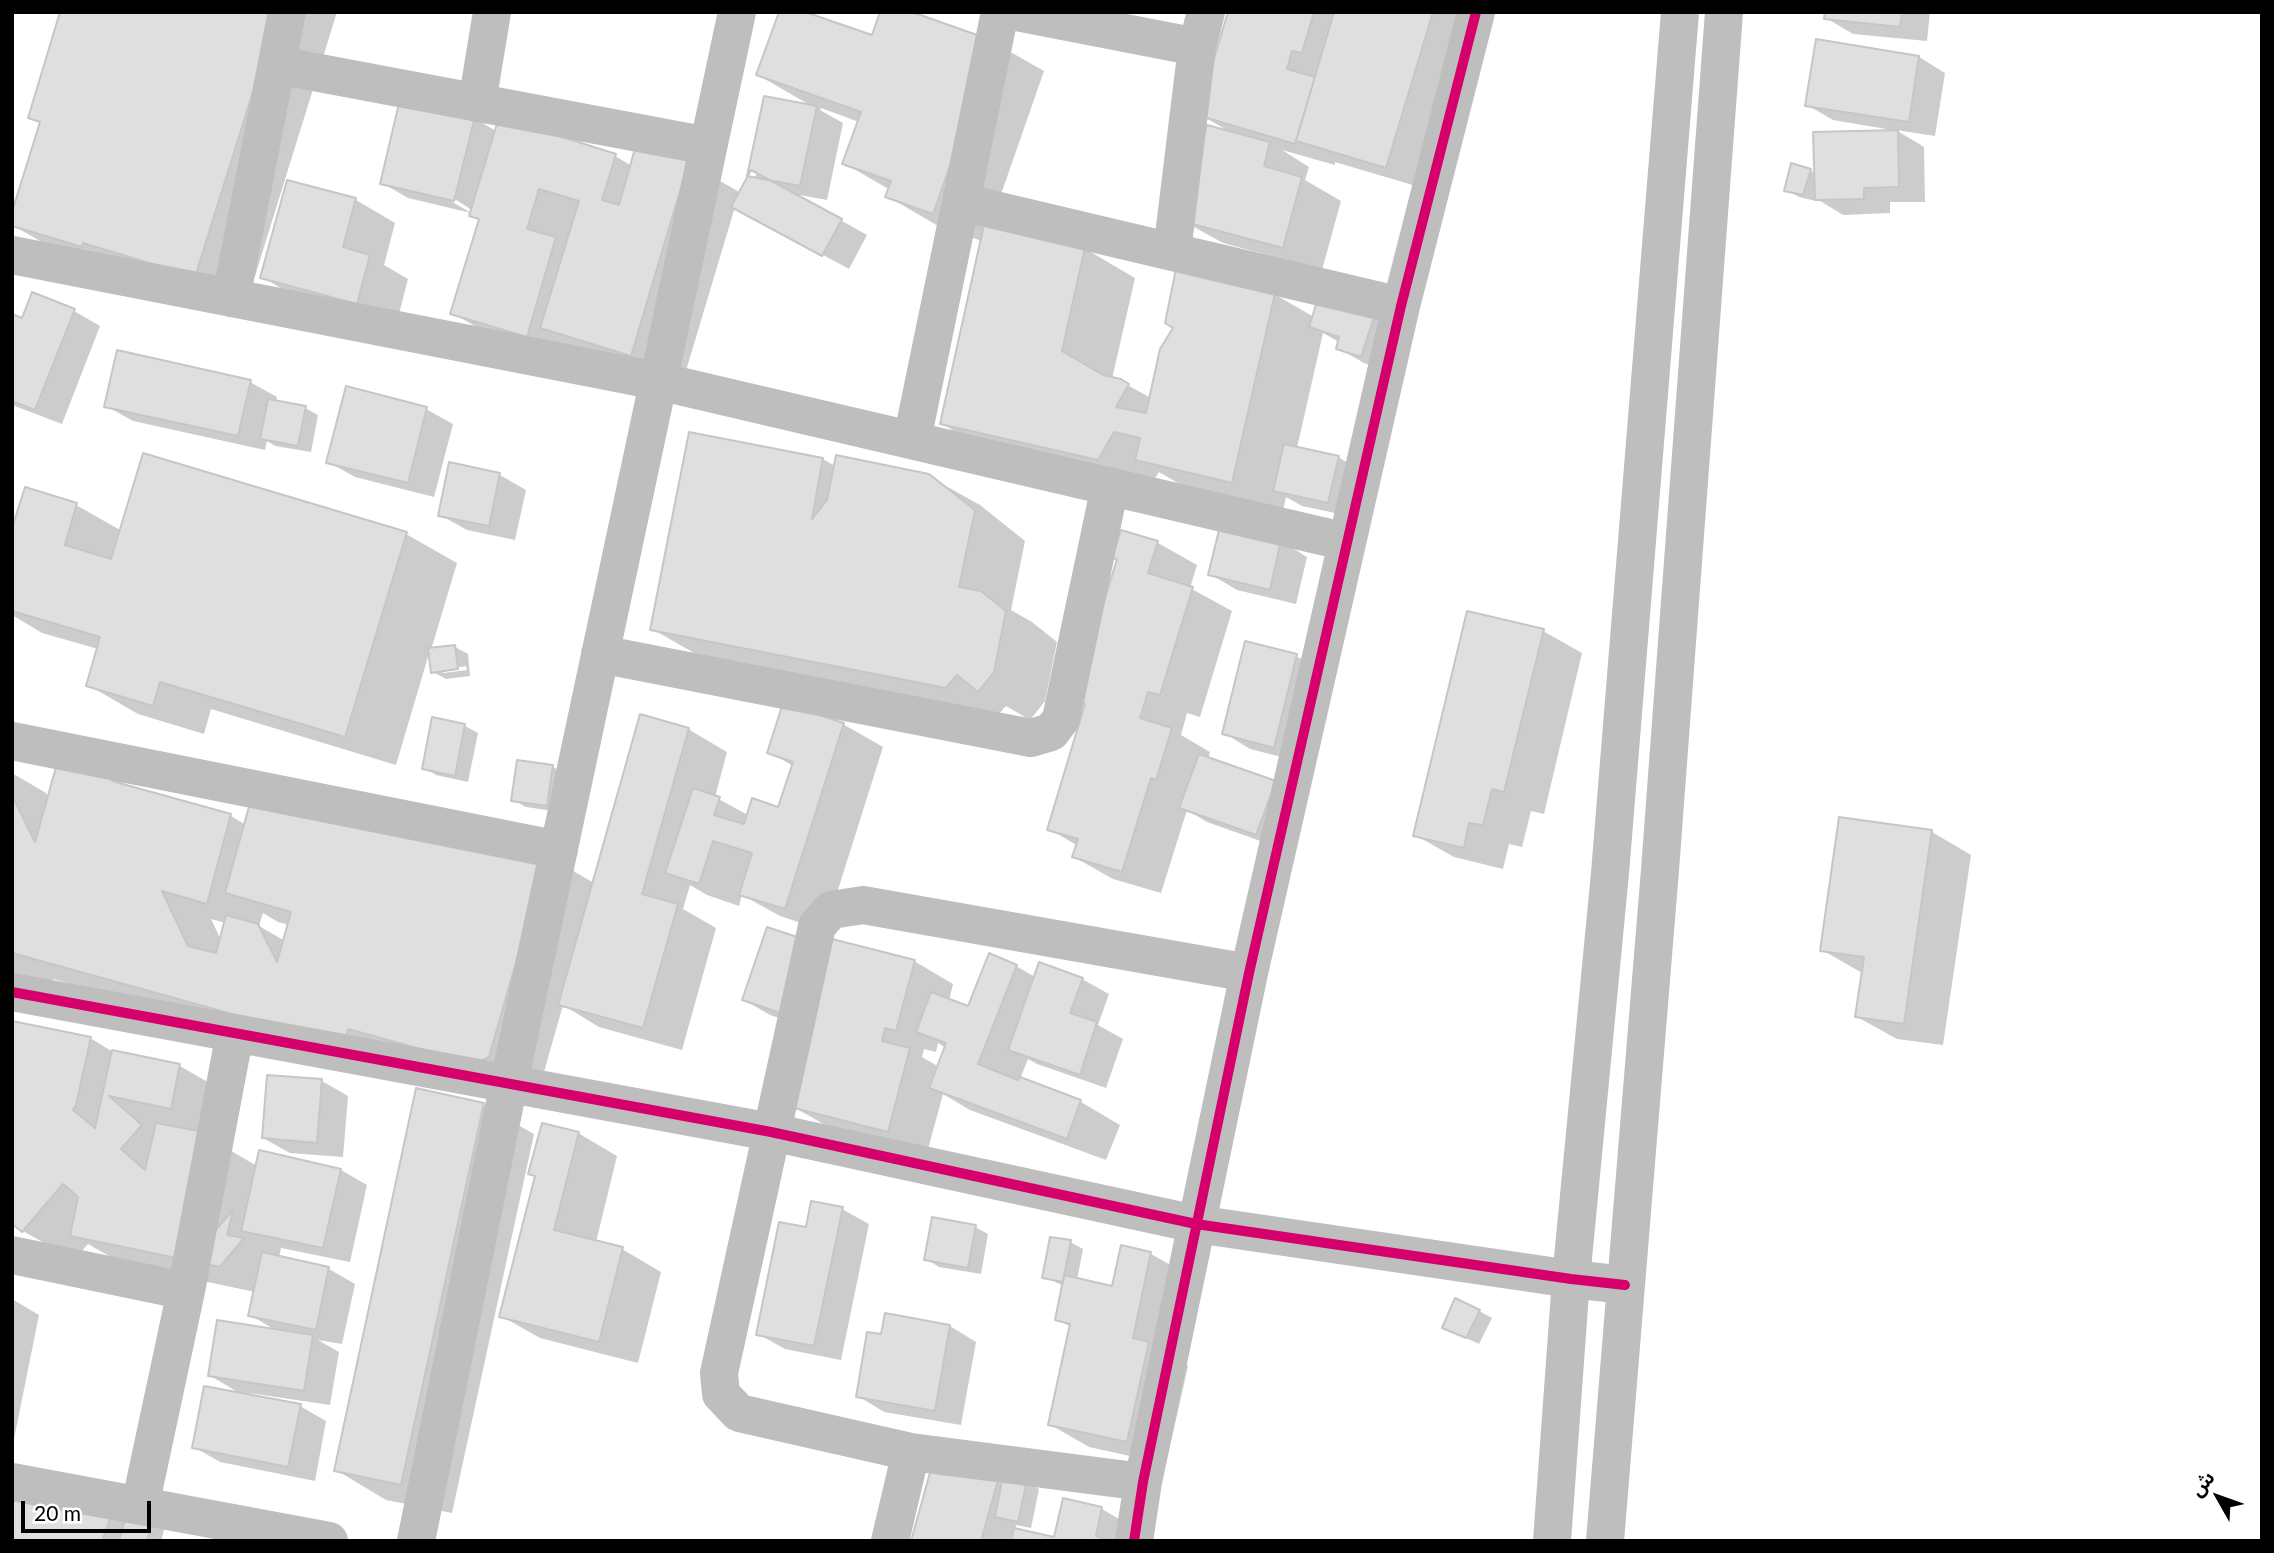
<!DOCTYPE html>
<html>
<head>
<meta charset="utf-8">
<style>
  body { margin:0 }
  #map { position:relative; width:2274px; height:1553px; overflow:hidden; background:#fff; font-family:Lato,"Noto Sans Arabic",sans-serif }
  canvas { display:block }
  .frame { position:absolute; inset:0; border:14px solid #000; pointer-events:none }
  .north { position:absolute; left:2183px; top:1462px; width:70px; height:70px; -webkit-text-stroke:5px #fff; paint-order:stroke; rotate:310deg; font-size:19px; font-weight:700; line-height:28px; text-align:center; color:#000 }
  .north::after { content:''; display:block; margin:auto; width:24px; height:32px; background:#000; clip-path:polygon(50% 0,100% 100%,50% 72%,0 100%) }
  .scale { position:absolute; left:21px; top:1501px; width:130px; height:32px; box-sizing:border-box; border:4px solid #000; border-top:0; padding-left:9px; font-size:21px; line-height:24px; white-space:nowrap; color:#000; -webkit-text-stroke:5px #fff; paint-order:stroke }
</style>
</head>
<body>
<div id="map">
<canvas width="2274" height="1553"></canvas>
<div class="frame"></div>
<div class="north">ش</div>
<div class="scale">20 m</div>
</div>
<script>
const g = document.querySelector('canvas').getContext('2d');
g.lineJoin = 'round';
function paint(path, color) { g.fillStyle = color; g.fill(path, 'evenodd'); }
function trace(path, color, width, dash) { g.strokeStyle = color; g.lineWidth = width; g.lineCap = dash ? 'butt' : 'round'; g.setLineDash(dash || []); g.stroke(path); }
paint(new Path2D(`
  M62,12h275l-91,293 -185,-52 -49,-28 29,-101 -11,-7z
  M1230,12h226l19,11 -49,166 -91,-27v3l-53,-15 27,17 -4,13 36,21 -19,69 -99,-27 -40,-22 47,-89 -31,-18z
  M1827,12h103l-3,29 -74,-7 -27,-16z
  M873,38l120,4 51,29 -53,152 81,18 63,37 -23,101 8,2 31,17 104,-115 59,34 7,-23 81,34 -15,43 -23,-8 -26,-15 1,-6 -16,-9 -26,115 41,9 27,16 -11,44 -52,-11 -16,-9 -3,14 -95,-22 -29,-17 -10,16 -157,-35 -50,-29 40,-183 -44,-15 -51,-30 3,-6 -46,-27 15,-41 -38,-14 -1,2 23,13 -16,77 -33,-6 73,41 -18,34 -114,-62 -53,177 -179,-42 -51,-29 28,-92 -9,-6 1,-5 -24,-15 -2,3 25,15 -63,-15 -26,-15 92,-65 22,13 119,25 17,10 57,-3 52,30 72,-86 -55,-32z
  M1817,41l102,16 26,16 -10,63 -39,-6 28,17 1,55h-35v11l-47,2 -26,-16 -1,2 -17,-4 -13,-7 24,-20 6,4 76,-42v-2l-59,-10 -26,-15z
  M288,183l68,17 39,23 -11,42 24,14 -12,47 -95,-26 -39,-23z
  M74,311l26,15 -38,98 -50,-19v-89l11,5z
  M250,382l27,15 -1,5 29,6 13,7 -7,37 -36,-6 -8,-5 -2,9 -132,-29 -27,-15z
  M426,409l27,15 -19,73 -79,-20 -27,-15z
  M691,434l132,25 12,7 93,10 52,29 45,36 -14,69 21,12 25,20 -12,59 -15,19 -24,-14 -9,10 -294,-58 -51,-29z
  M451,464l49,11 26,15 -11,50 -48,-10 -27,-15z
  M76,505l46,26 284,3 51,29 -26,87 24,-3 13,7 2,22 -24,3 -13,-7 -3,-22 -34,115 -185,-56 -7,25 -66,-20 -50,-29 10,-36 -56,-16 -30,-18v-80zM466,666l1,4 -24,3v-3z
  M1122,532l36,11 39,22 -7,23 42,23 -32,106 -13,-4 -6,22 29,17 -2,7 67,24 8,66 -76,-27 -20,-12 -26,83 -48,-14 -39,-22 4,-11 -29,-17 37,-123 -10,-6 43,-141z
  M1281,541l26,16 -11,47 -59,-14 -27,-16z
  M1543,631l39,22 -38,161 -13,-3 -9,36 -13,-3 -6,25 -49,-12 -39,-22z
  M1296,656l27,15 -22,91 -51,-13 -26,-16z
  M433,719l32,7 13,7 -10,49 -32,-7 -12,-7z
  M843,724l40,23 -58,184 -45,-15 -38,-21 -3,11 -32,-11 -17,-10 -7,24 33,19 -34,122 -83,-23 -36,-22 -23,81 -146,-13 -341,-94 -3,8 -38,-10v-204l34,20 3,6 64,-22 21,12 97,27 15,9 300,30 48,28 94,-154 39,23 -12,45 33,18 32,-6 13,-43 -24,-14zM263,913l15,9 11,3 -4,16 -26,-15zM211,919l15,4 -5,17z
  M553,767l13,7 -6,38 -34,-5 -13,-7z
  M1840,819l92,13 39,23 -28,190 -46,-6 -40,-22 7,-43 -42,-24z
  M808,942l106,19 39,23 -4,17 20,7 47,-42 19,11 47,2 27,15 -11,31 25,14 -17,49 -69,-24 -9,-5 -8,20 61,23 39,23 -14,35 -136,-50 -27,-16 -16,59 -95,-24 -40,-23 20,-77 -42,-14 -26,-15zM938,1043l8,5 -7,19 -17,-10 2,-8 12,3z
  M90,1038l23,14 67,14 50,29 -28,39 55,32 3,-13 81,17 26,15 -17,77 -69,-14 -2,10 50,11 26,15 -13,60 -24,-4 21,12 -9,53 -81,-12 -1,3 52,10 26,15 -11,60 -95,-19 -26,-15 47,-53 -32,-19 68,-44 -27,-16 5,-23 -132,-28 -35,-20 -14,16 -51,-29 -11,-9z
  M269,1077l53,4 26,15 -5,61 -53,-4 -27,-15z
  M483,1105l51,29 -82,379 -66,-13 -50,-30z
  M578,1133l39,23 -21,86 26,7 39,23 -23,91 -98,-25 -39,-22 36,-139 -7,-4z
  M842,1209l27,15 -28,136 -56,-11 -27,-15 49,-105z
  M975,1227l13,7 -7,40 -42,-7 -13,-8z
  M1070,1242l13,7 -6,31 36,8 9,-41 29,7 39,22 -18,81 16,9 -22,98 -77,-17 -40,-23 22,-97 -14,-8 7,-33 -20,-9z
  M12,1299l27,16 -27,134z
  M1479,1311l13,7 -13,26 -22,-10z
  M886,1315l64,11 26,16 -15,83 -77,-13 -26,-16 25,-60z
  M997,1481l6,4 23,-3 13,7 -8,39 -15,-3 -1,5 40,9 10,-39 37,9 39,23 -2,9h-226z
  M12,1489l156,26 -7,26h-149z`), '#0003');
const building = new Path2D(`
  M60,12h218l-83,265 -112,-34 -1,4 -70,-21v-14l28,-90 -12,-4z
  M779,12h26l67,23 8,-23h32l82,29 -61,173 -48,-17 6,-16 -49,-17 19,-52 -105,-37z
  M1228,12h86l-12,41 -10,-2 -5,18 28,8 -20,67 -98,-29z
  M1334,12h99l-47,156 -90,-27z
  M1825,12h77l-2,15 -76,-8z
  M1816,39l103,17 -10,66 -104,-16z
  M764,96l53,10 -17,80 -53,-10z
  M400,99l75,18 -21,84 -74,-17z
  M499,117l117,37 -14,46 17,5 17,-60 53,16 -58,195 -91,-28 39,-127 -40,-12 -12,40 29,8 -29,100 -77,-23 29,-95 -10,-3z
  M1207,125l63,17 -6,24 38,11 -19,71 -102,-27z
  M1898,130l1,57 -35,1v11l-49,1 -2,-68z
  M1791,163l20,6 -8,26 -19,-4z
  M751,170l91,49 -20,37 -91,-49z
  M287,180l69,18 -13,49 27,8 -13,49 -97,-26z
  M985,220l100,27 -23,104 41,24 18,4 8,5 -13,23 30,6 14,-64 13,-21 -8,-5 12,-59 98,29 -43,190 -97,-23 5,-22 -26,-6 -16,28 -158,-36z
  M32,292l43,17 -40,101 -23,-9v-87l10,4z
  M1320,292l56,19 -15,46 -25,-8 3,-12 -30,-10z
  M117,350l134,30 -13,56 -134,-29z
  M346,386l81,21 -19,76 -82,-20z
  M268,399l38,7 -8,40 -38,-7z
  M689,432l134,26 -11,61 15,-19 9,-45 93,19 46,36 -16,77 22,4 25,20 -12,61 -16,20 -21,-17 -11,13 -296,-58z
  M1284,444l55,12 -11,47 -55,-12z
  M143,453l264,79 -62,205 -185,-55 -7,24 -67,-20 14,-49 -88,-26v-83l13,-41 52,16 -12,42 46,14z
  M449,462l51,11 -11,53 -51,-10z
  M1220,526l61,14 -11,50 -62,-15z
  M1121,530l37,11 -10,32 45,14 -33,108 -12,-3 -8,26 32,10 -16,52 -5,-2 -29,94 -50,-15 6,-18 -31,-9 38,-126 -11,-3 43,-142 -5,-1z
  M1467,611l77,18 -40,163 -12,-3 -9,36 -14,-2 -5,25 -51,-12z
  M1245,641l52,13 -23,94 -52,-14z
  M455,645l3,24 -27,4 -3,-25z
  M783,703l61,20 -59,186 -46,-14 13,-42 -39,-12 -14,43 -34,-11 28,-85 27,9 -6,18 30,9 8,-26 26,9 15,-45 -26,-9z
  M640,714l49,14 -47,166 36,10 -35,124 -85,-23z
  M432,717l33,7 -10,52 -33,-7z
  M1199,754l77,27 -20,54 -77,-27z
  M58,760l56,15 -2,6 119,33 -24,90 -45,-13 26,55 28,7 10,-38 32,9 19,38 14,-50 -66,-19 27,-97 295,58 -58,203 -14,7 -127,-35 -4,16 -332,-92v-158l23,47z
  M517,760l36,5 -6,41 -36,-5z
  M1839,817l93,13 -28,194 -49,-7 9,-60 -44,-6z
  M767,927l42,14 -8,79 -59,-20z
  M832,939l83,21 -19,71 -11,-3 -3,13 28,7 -22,84 -98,-25z
  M989,953l28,12 -39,99 40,16 2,-3 61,23 -14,39 -138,-51 17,-45 -30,-11 15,-40 37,14z
  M1039,962l44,16 -13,35 27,9 -17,53 -72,-25z
  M12,1021l79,16 -15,68 -3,5 22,18 17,-78 68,14 -9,45 -62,-13 33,29 -21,24 24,21 11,-47 48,9 2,109 27,-31 -6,25 17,3 -24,29 -150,-31 8,-39 -15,-13 -41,48 -10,-8z
  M267,1075l55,4 -5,64 -55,-5z
  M416,1088l68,15 -83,382 -67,-14z
  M542,1123l37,9 -25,98 69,17 -24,95 -100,-25 36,-141 -7,-2z
  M259,1150l82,19 -18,79 -82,-17z
  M811,1201l32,6 -29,139 -58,-11 23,-113 27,5z
  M932,1217l44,8 -8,43 -44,-8z
  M1050,1237l21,3 -8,42 -21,-4z
  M1121,1245l30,7 -18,86 16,4 -22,100 -79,-17 22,-101 -15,-4 9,-45 48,11z
  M262,1252l67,15 -13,63 -68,-14z
  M1455,1298l25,12 -14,28 -24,-10z
  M885,1313l65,12 -15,86 -79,-14 11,-65 14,2z
  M217,1320l96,15 -9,56 -96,-15z
  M204,1386l97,18 -13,63 -96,-19z
  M933,1462l65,18 -17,61h-70z
  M1003,1475l24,5 -9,42 -23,-5z
  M12,1487l102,21 -12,33h-90z
  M1063,1498l39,9 -6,29 14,5h-99l3,-13 40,9z
  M131,1499l25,7 -9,35h-28z`);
paint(building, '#dfdfdf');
trace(building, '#c6c6c6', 2);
trace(new Path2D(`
  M1017,12l180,35
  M277,65l431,81
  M477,103l15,-91
  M961,202l440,104
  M1172,252l25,-205 9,-35
  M12,255l646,126 689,161
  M231,298l56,-286
  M912,440l88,-428
  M600,654l431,84 20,-6 10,-13 49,-233
  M12,741l547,109
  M12,992l759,140 425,92 375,55 54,6
  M12,1255l174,36
  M12,1482l317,59
  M1143,1482l-232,-30 -172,-39 -18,-19 -2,-21 98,-447 14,-16 32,-5 386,68
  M140,1506l46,-215 49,-258
  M416,1541l93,-458 228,-1071
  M890,1541l21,-89
  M1134,1541l9,-59 106,-509 152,-667 75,-294`), '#bebebe', 38);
trace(new Path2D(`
  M1552,1541l19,-262 39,-406 70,-861
  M1605,1541l55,-671 64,-858`), '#bebebe', 38);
trace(new Path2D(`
  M12,992l759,140 425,92 375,55 54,6
  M1134,1541l9,-59 106,-509 152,-667 75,-294`), '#d6006c', 10);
</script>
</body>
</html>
